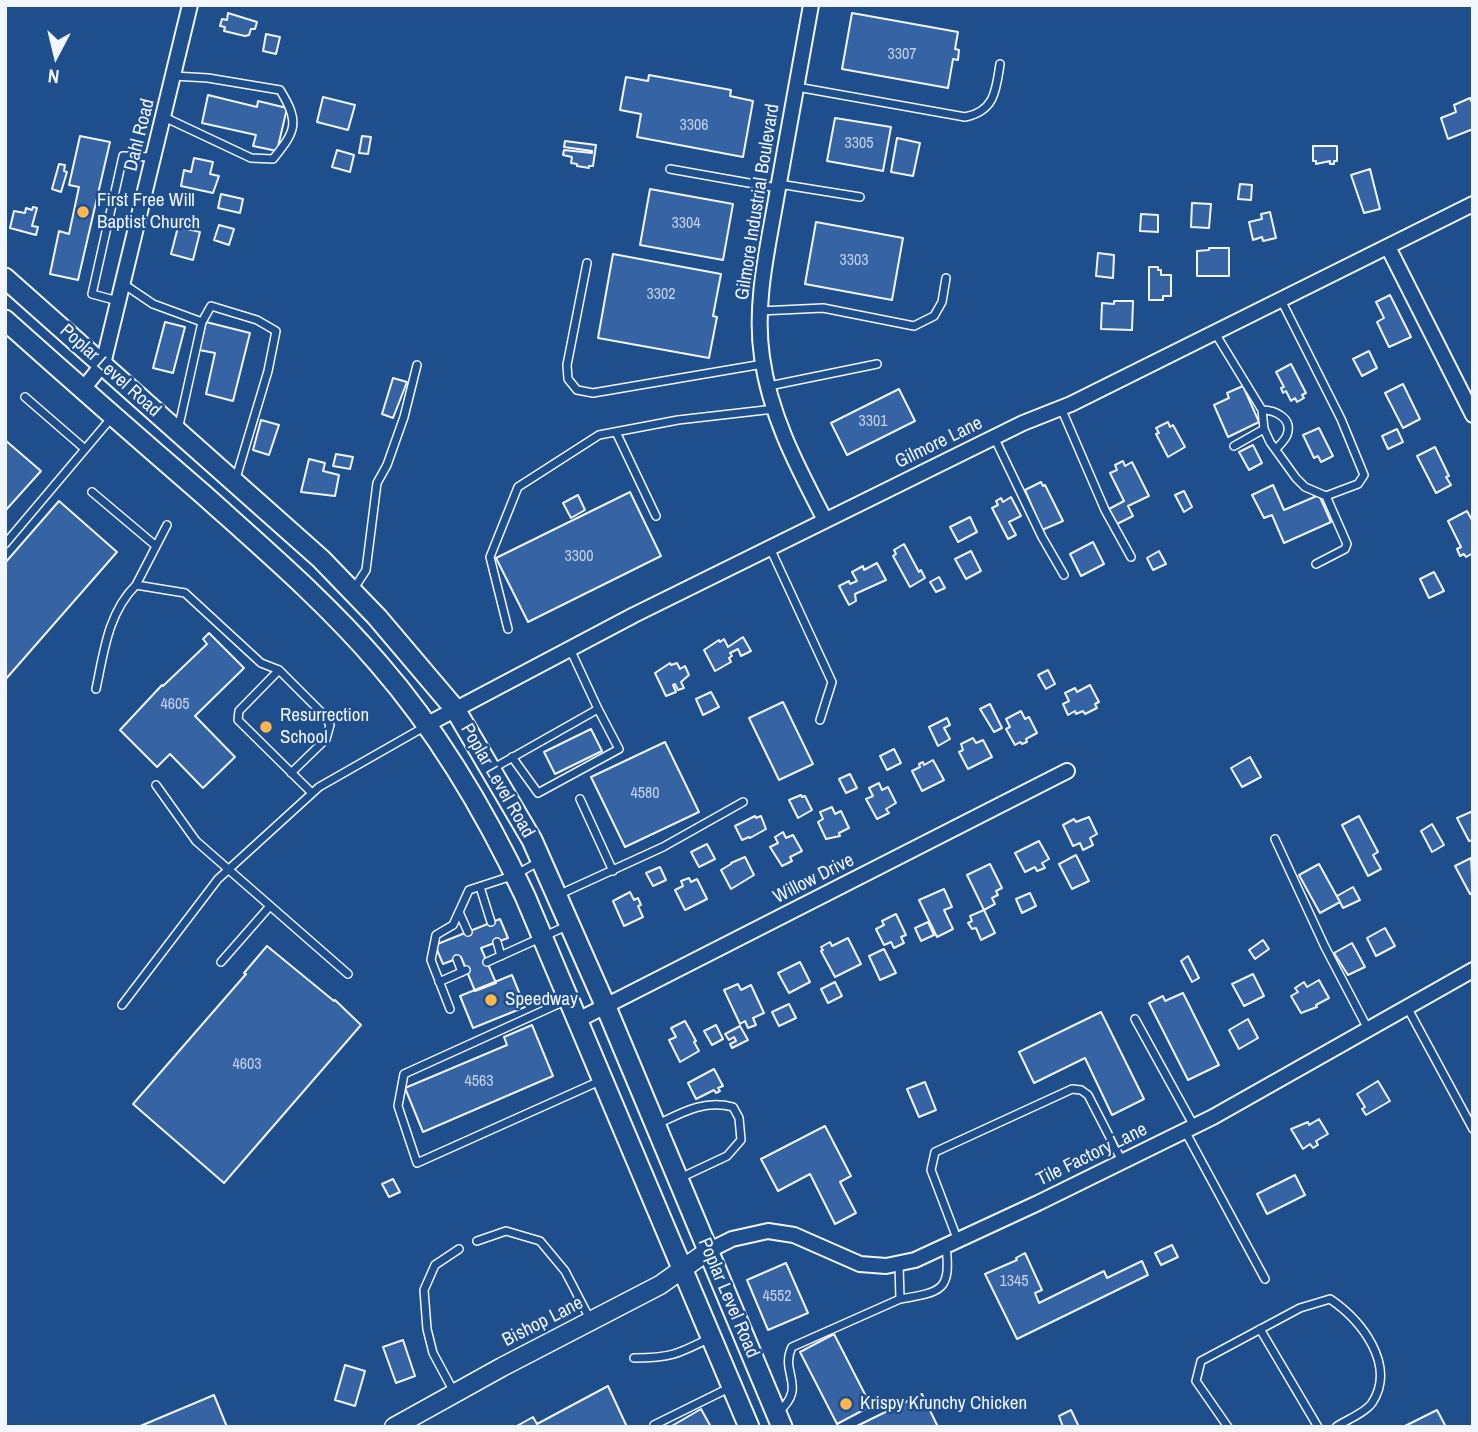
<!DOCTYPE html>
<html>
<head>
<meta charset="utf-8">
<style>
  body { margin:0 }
  #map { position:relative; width:1478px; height:1432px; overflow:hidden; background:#1f4e8c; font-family:"Archivo Narrow",sans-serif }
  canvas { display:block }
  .frame { position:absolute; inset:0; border:7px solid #f2f6ff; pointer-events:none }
  .north { position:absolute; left:21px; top:21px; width:70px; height:70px; -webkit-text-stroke:5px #1f4e8c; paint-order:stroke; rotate:187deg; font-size:19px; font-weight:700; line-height:28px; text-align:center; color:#f2f6ff }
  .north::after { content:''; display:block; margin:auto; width:24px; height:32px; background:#f2f6ff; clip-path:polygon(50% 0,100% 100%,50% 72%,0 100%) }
</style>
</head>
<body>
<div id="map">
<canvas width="1478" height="1432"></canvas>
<div class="frame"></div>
<div class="north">N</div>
</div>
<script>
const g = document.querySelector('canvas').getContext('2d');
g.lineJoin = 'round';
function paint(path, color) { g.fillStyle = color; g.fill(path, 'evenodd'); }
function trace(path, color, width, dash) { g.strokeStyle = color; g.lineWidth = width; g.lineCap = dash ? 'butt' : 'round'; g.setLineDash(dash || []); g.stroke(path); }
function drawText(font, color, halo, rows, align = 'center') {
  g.font = font + ' "Archivo Narrow",sans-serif'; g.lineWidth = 5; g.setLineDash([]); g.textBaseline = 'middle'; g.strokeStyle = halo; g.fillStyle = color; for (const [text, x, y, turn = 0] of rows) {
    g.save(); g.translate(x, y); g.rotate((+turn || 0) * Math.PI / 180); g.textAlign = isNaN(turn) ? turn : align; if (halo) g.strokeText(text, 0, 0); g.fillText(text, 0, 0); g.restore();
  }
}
const building = new Path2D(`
  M228,13l29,9 -2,7h-4l-2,6 -4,1 -21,-5 1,-4 -5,-1 2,-7 5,1z
  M852,13l106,19 -3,17 4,1 -1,10 -5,-1 -5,29 -106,-19z
  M266,34l14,3 -4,17 -13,-3z
  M649,75l82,15 -1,6 23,5 -10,56 -106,-20 4,-23 -21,-4 6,-33 22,4z
  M208,95l49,12 1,-6 29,7 -10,43 -24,-5 3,-11 -54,-12z
  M323,97l32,8 -7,25 -31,-8z
  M1470,98l3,7v24l-25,10 -7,-21 15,-6 -2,-7z
  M835,118l56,9 -8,44 -56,-10z
  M80,136l30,6 -32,138 -28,-6 9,-43 10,3 10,-47 -10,-2z
  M362,136l9,1 -3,17 -9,-1z
  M897,138l23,5 -7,33 -22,-4z
  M565,141l31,4 -3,21h-4v2l-12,-2v-2l-6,-1 1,-6 -9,-2 1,-5 28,3v-2l-28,-4z
  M1313,146h24v15h-3v3h-4v-3l-14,3v-3h-3z
  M337,150l17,5 -4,17 -18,-5z
  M194,158l19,4 -3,12 9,2 -6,17 -32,-7 3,-16 7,2z
  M59,164l6,1 -1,6 3,1 -6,20 -9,-3z
  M1370,169l10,40 -16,4 -13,-38z
  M1240,184l12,1 -1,15 -13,-1z
  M650,189l83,15 -10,56 -83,-15z
  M221,194l22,5 -3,14 -22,-5z
  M1192,203l19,1 -2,24 -18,-1z
  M33,207l4,1 -5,18 6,1 -2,8 -26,-7 4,-17 11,2 1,-5 6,2z
  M1270,212l6,26 -13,3 -1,-4 -9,3 -4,-18 13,-3 -1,-5z
  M1141,214l17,1v17l-18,-1z
  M816,222l87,16 -11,62 -87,-16z
  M219,225l15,4 -5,16 -15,-5z
  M178,227l22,5 -7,28 -22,-6z
  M1209,248h20v28h-32v-25l12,-1z
  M1098,253l16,2 -1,23 -17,-2z
  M613,254l108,20 -8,42 4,1 -8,41 -111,-20z
  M1149,267h9v3h3v5h10v21h-8v4h-14z
  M1390,295l21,42 -22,10 -12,-25 7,-4 -8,-16z
  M1114,301h19l-1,29 -31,-1 1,-26 12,1z
  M165,322l20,5 -12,46 -20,-5z
  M206,322l44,11 -17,68 -27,-7 9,-41 -16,-3z
  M1369,351l8,17 -15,8 -9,-17z
  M1291,364l15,29 -4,2 2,3 -7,4 -2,-4 -4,3 -5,-10 -3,2 -2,-5 3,-1 -8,-15z
  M393,378l14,4 -14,36 -11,-4z
  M1403,384l17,35 -17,9 -18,-35z
  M1243,386l16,36 -31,15 -14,-32 15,-7 -2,-5z
  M899,389l16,32 -68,34 -16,-32z
  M261,420l18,5 -10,30 -16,-5z
  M1168,422l2,5 3,-2 12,22 -17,10 -12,-23 3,-1 -3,-5z
  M1319,428l14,28 -12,6 -3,-6 -4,2 -11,-23z
  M1397,429l6,13 -15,7 -6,-13z
  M5,440l36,31 -36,40z
  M1253,445l9,18 -13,7 -10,-18z
  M1435,447l14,29 -3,1 5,8 -15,8 -19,-37z
  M336,454l17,3 -3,12 -17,-3z
  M309,459l16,4 -2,8 16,4 -4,21 -34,-4z
  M1123,461l2,5 7,-4 17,34 -21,10 5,10 -16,8 -8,-15 15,-8 -14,-28 7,-3 -2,-5z
  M1041,482l2,4 2,-1 18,36 -21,9 -17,-40z
  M1273,485l11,25 35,-15 12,27 -47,21 -12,-28 -8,3 -12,-23z
  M1184,491l8,16 -8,5 -9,-17z
  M630,492l31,64 -133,66 -32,-64z
  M578,495l7,15 -14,8 -8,-15z
  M1011,497l10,19 -12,6 7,13 -8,4 -16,-31 6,-3 -2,-4 5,-3 2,4z
  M59,501l58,51 -112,128v-117z
  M1467,511l6,11v31l-7,4 -2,-3 -4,2 -3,-7 4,-2 -13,-26z
  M970,517l7,15 -19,10 -8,-15z
  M1093,542l11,22 -23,12 -11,-22z
  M904,544l15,28 2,-2 4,8 -15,9 -17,-31 3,-2 -2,-4z
  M971,551l10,20 -15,8 -11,-20z
  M1159,551l7,13 -13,6 -6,-12z
  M877,563l9,17 -31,14 1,7 -7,4 -10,-19 10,-5 1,3 7,-3 -5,-9 11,-6 1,4z
  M1434,572l10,19 -15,7 -9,-19z
  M939,577l6,11 -9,4 -6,-10z
  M209,633l35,35 -49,48 40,41 -32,31 -33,-34 -13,13 -37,-37 42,-45 1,1 44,-42 -4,-5z
  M743,637l8,14 -10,5 -3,-7 -8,4 2,3 -3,2 2,4 -16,9 -11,-21 15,-10 1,2 4,-3 4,8z
  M670,663l1,2 6,-2 3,6 5,-3 4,9 -8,7 3,6 -6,2 -3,-6 -2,1 3,7 -10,4 -11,-23z
  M1048,670l7,14 -9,5 -8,-14z
  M1090,685l9,17 -4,2 2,4 -12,6 -2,-3 -7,3 -1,-3 -7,4 -5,-11 6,-3 -4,-8 10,-5 2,4z
  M711,692l8,15 -16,8 -7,-16z
  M783,702l30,62 -34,16 -30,-62z
  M990,704l12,24 -8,4 -14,-23z
  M1021,711l4,8 4,-2 8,16 -11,6 1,3 -5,2 -2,-2 -5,3 -9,-16 4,-2 -4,-8z
  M947,718l3,7 -6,3 6,11 -12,7 -9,-19z
  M591,729l11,22 -47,23 -11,-22z
  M973,738l3,5 7,-3 9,17 -24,12 -9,-17 4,-2 -2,-6z
  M665,742l34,70 -74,35 -34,-70z
  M894,749l7,14 -14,7 -7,-14z
  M1250,757l11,20 -19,10 -11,-19z
  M933,760l11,20 -22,11 -10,-20 8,-4 -1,-3 4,-2 1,3z
  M850,774l7,14 -11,5 -7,-14z
  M879,783l3,7 6,-3 8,16 -10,6 3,4 -12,6 -11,-20 7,-3 -4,-8z
  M801,795l1,2 3,-1 7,14 -14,8 -9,-18z
  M832,807l3,7 6,-3 8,17 -10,5 1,3 -14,3 -8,-17 5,-3 -3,-7z
  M1473,811v29l-4,1 -12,-23z
  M755,816l1,2 5,-2 5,13 -16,9 -1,-1 -7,3 -7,-14z
  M1359,816l19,36 -5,3 8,14 -13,7 -26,-51z
  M1089,817l8,17 -7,4 3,7 -10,5 -3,-7 -7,3 -10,-21 11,-6 2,3z
  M1432,824l12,21 -12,7 -11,-21z
  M783,832l3,6 7,-3 9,16 -12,6 2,4 -10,5 -12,-19 8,-4 -3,-6z
  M1039,841l10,18 -7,4 3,5 -8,3 -2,-4 -10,5 -10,-19z
  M707,844l8,15 -16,8 -8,-15z
  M1076,855l13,26 -17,8 -13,-25z
  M745,857l9,18 -23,14 -10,-19 10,-6v-1z
  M1471,858l2,35 -3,1 -15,-28z
  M990,864l12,24 -6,3 2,4 -6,3 3,6 -11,6 -17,-35z
  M1319,864l21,38 -20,11 -21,-38z
  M660,867l6,13 -13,6 -7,-13z
  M689,878l2,4 6,-3 10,20 -22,11 -10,-20 8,-4 -2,-5z
  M1353,887l7,13 -17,8 -6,-12z
  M944,889l8,18 -8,3 9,19 -16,8 -18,-37z
  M630,892l4,8 4,-2 3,7 -3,1 5,11 -19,9 -11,-25z
  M1030,893l6,13 -14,7 -6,-14z
  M984,910l11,23 -14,7 -5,-12 -4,1 -4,-6 4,-2 -2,-5z
  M896,914l10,21 -5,2 3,6 -10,5 -3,-6 -7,3 -8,-16 8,-4 -2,-4z
  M500,919l8,19 -27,10 15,35 -21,8 -14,-34 -18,7 -8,-19z
  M928,922l6,13 -13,6 -6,-13z
  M1385,928l10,18 -19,10 -9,-18z
  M848,938l13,26 -26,13 -14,-26 2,-1 -2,-3 9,-5 2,4z
  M1263,940l6,9 -14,10 -6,-9z
  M1352,943l13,24 -17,8 -14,-22z
  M267,946l67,55 1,-1 26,25 -137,158 -91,-79 113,-130 -2,-1z
  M884,949l12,24 -16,7 -11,-24z
  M1188,956l11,22 -7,4 -11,-21z
  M800,962l10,20 -21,11 -11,-20z
  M1253,974l11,22 -20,10 -12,-22z
  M512,975l13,32 -52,21 -13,-32z
  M1319,980l10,18 -13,7 1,2 -16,6 -10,-17 7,-4 -3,-4 9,-6 3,5z
  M835,982l7,14 -14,7 -7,-14z
  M738,984l3,6 10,-5 13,28 -11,5 3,7 -8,3 -3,-7 -5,3 -16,-34z
  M1183,993l36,72 -31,15 -39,-77 14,-7 2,5z
  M789,1004l7,14 -17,8 -7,-14z
  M1101,1012l43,87 -32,16 -27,-57 -51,25 -15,-31z
  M1248,1019l10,19 -19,11 -10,-19z
  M685,1021l11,20 -2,1 5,9 -19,11 -11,-22 7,-3 -5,-9z
  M532,1025l21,51 -130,56 -18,-44 102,-43 -3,-8z
  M716,1025l7,14 -11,6 -8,-14z
  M740,1026l8,14 -16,8 -2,-4 6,-3 -2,-4 -5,3 -4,-6z
  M714,1069l9,17 -5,2 2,3 -4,2 -2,-3 -18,9 -8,-16z
  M1378,1081l12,20 -24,14 -4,-6 3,-2 -8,-13z
  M925,1082l11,28 -17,7 -12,-28z
  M1319,1119l9,15 -12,7 2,4 -5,3 -3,-4 -7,5 -12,-20 17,-7 1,3z
  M825,1126l26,50 -11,6 16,31 -21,11 -25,-50 -32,17 -17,-32z
  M1295,1175l10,20 -38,19 -10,-20z
  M393,1179l7,13 -11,5 -7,-13z
  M1172,1245l6,12 -17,8 -6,-12z
  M1025,1253l17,37 -7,3 4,10 65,-32 3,7 35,-17 6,14 -131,64 -32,-65 32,-14 -1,-2z
  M786,1263l22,50 -40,17 -21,-50z
  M834,1334l37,72 -34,18 -37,-72z
  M403,1340l12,36 -19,7 -13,-36z
  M345,1365l20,6 -10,35 -20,-6z
  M608,1386l19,41h-112l18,-10 4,7z
  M922,1394l16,33h-81v-1z
  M214,1395l13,32h-89z
  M701,1409l10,18h-41z
  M1071,1410l8,17h-16l-4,-11z
  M1437,1410l9,17h-43z`);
paint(building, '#3563a3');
trace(building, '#f2f6ff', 2);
const service = new Path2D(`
  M797,87l168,30c30,-6 31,-27 35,-53
  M164,117l87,41 22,1c23,-28 27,-37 7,-69l-72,-12 -34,-2
  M670,169l107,19
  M779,184l81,13
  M587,263l-20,102 1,14 9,11 16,3 170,-29
  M122,283l31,21 49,18
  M118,301l-26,-7 31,-138 30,1
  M760,311l63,-3 91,18 20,-10 8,-14 4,-24
  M1215,333l47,77 2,19 6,13 26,36 9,9 21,9 32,-12 6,-9 -23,-56 -60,-119
  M769,386l108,-22
  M25,397l60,52
  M1061,408l44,102 26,47
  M1262,410c13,0 31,8 25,25 -2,5 -7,10 -11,14
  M178,430l24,-108 9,-16 46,14 19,11 -8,40 -32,107
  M616,432l40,84
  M994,437l48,100 22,38
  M1234,446l30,-17
  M92,492l64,54
  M167,525l-31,60 49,8 76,70 18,7 -40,41 -1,9 74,73
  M5,544l108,-128
  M770,548l62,134 -12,38
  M1316,564l29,-15 2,-5 -21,-48
  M353,590l13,-20 11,-87 10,-18 17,-48 13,-52
  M508,629l-18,-72 28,-70 81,-52 79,-15 96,-11
  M279,670l46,46 5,9 -4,14 -35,34
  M96,689c8,-38 12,-76 40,-104
  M512,757l26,36 81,-44 -21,-40
  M492,769l106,-60 -28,-60
  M156,785l40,56 152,133
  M580,799l33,72
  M1275,839l50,108 43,82
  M480,887l11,35
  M558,895l105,-48 80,-45
  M459,912l9,20
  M497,942l4,14
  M457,959l5,13
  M221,962l49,-56
  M487,962l82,-37
  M439,982l27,-12
  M567,1000l-163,74 -6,32 19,57 185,-83
  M122,1005l96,-126 101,-92 107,-61
  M1407,1007l66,122
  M450,1009l-19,-49 5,-25 17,-10 16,-35 46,-15 25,-14
  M1135,1019l59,107
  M656,1125c25,-12 48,-26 77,-18l6,11 2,22 -14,16 -49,23
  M1185,1131l80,148
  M477,1241l29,-10 34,10 25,30 26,50
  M958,1241l-27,-71 4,-18 137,-63 9,1 7,5 34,66
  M900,1299c43,-7 51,-9 46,-53
  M1260,1329l58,98
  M634,1358c37,0 44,-4 76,-20
  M454,1392l-21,-39 -6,-24 -3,-39 11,-25 24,-16
  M777,1413c32,-26 2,-40 15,-66l108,-48 -1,-35
  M654,1425l77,-38
  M1228,1427l-32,-46 5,-20 99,-53 30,-9c31,21 67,66 42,104 -7,10 -26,17 -36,24`);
const minor = new Path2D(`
  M811,5c-11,63 -23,126 -34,189 -9,53 -23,109 -15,163 8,59 36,111 63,163
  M1388,247l85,168
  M83,389l20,-25 87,-359
  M426,725l208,-110 389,-192 48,-19 402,-200
  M578,1020l489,-249
  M708,1251l24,-12 36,-8 26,4 66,29 26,2 29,-6 123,-57 175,-86 260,-147`);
const tertiary = new Path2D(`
  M394,1427l108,-60 158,-82 48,-34`);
const secondary = new Path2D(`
  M5,278l316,281 56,58 78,92 77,131 74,167 176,420
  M5,320c66,59 132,117 199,175 60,54 122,107 175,169 60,69 107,149 146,232l224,531`);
trace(service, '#f2f6ff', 10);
trace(minor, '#f2f6ff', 18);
trace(tertiary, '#f2f6ff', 21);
trace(secondary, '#f2f6ff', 23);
trace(service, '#1f4e8c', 7);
trace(minor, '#1f4e8c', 14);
trace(tertiary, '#1f4e8c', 18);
trace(secondary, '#1f4e8c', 19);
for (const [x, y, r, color] of [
  [83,212,7,"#ffb74d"],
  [266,727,7,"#ffb74d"],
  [491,1000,7,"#ffb74d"],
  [846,1404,7,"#ffb74d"]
]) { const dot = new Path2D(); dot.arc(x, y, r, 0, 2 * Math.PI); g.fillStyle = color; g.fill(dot); trace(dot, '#1f4e8c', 2.5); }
drawText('16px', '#c3d1e8', null, [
  ["3307",902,55],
  ["3306",694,126],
  ["3305",859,144],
  ["3304",686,224],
  ["3303",854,261],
  ["3302",661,295],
  ["3301",873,422],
  ["3300",579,557],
  ["4605",175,705],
  ["4580",645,794],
  ["4603",247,1065],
  ["4563",479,1082],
  ["1345",1014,1282],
  ["4552",777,1297]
]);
drawText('19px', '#f2f6ff', '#1f4e8c', [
  ["Dahl Road",140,135,-76],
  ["Gilmore Industrial Boulevard",758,202,-81],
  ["Poplar Level Road",110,371,42],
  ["Gilmore Lane",939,443,-26],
  ["Poplar Level Road",497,781,60],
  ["Willow Drive",814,879,-27],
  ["Tile Factory Lane",1092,1155,-26],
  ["Poplar Level Road",728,1298,67],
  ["Bishop Lane",543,1322,-27]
]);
drawText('19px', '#f2f6ff', '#1f4e8c', [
  ["First Free Will",97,201],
  ["Baptist Church",97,223],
  ["Resurrection",280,716],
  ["School",280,738],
  ["Speedway",505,1000],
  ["Krispy Krunchy Chicken",860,1404]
], 'left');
</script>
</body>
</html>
